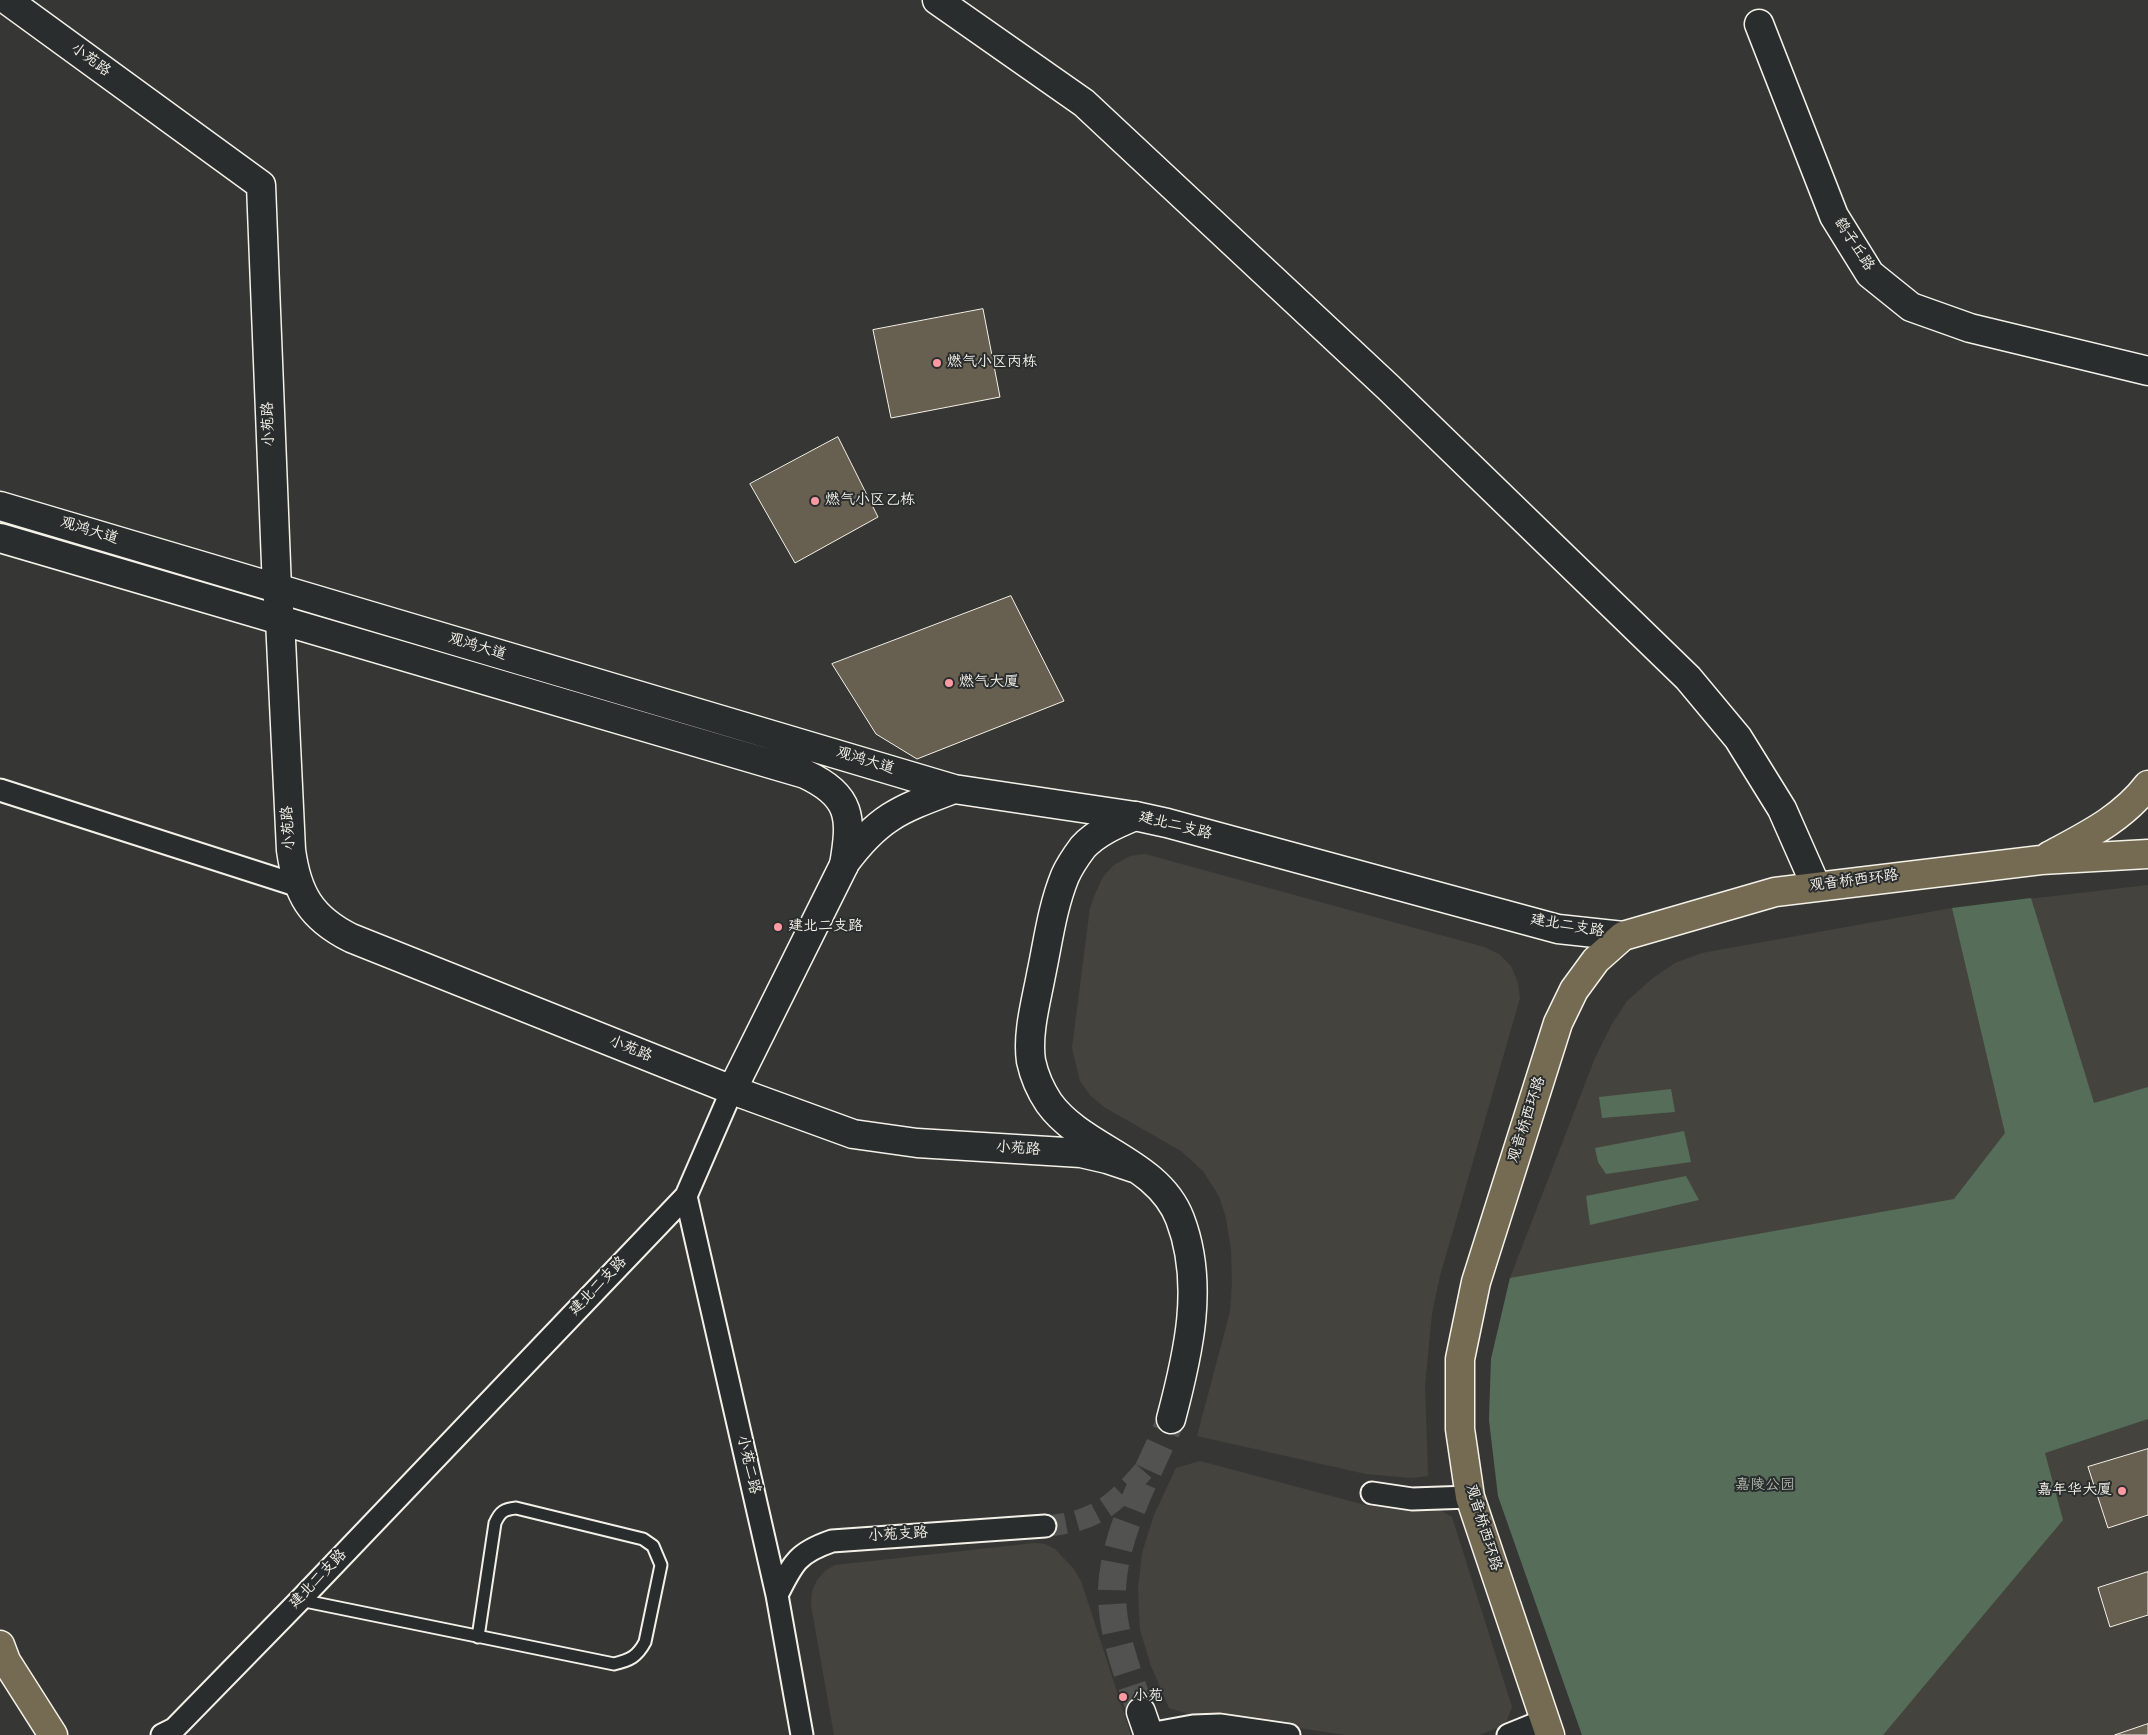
<!DOCTYPE html>
<html>
<head>
<meta charset="utf-8">
<style>
  body { margin:0 }
  canvas { display:block; background:#363735 }
</style>
</head>
<body>
<canvas width="2148" height="1735"></canvas>
<script>
const g = document.querySelector('canvas').getContext('2d');
g.lineJoin = 'round';
function paint(path, color) { g.fillStyle = color; g.fill(path, 'evenodd'); }
function trace(path, color, width, dash) { g.strokeStyle = color; g.lineWidth = width; g.lineCap = dash ? 'butt' : 'round'; g.setLineDash(dash || []); g.stroke(path); }
function drawText(font, color, halo, rows, align = 'center') {
  g.font = font + ' Kalam,"LXGW WenKai TC",sans-serif'; g.lineWidth = 4; g.setLineDash([]); g.textBaseline = 'middle'; g.strokeStyle = halo; g.fillStyle = color; for (const [text, x, y, turn = 0] of rows) {
    g.save(); g.translate(x, y); g.rotate((+turn || 0) * Math.PI / 180); g.textAlign = isNaN(turn) ? turn : align; if (halo) g.strokeText(text, 0, 0); g.fillText(text, 0, 0); g.restore();
  }
}
paint(new Path2D(`
  M1145,854l339,93 15,7 12,12 7,17 2,15 -80,278 -8,37 -7,73 3,90 -16,2 -46,-4 -169,-38 33,-124 2,-29 -1,-33 -5,-32 -7,-22 -16,-25 -22,-20 -77,-44 -14,-12 -10,-14 -8,-33 18,-140 6,-16 7,-15 11,-12 16,-9z
  M2148,885v850h-566l-84,-239 -9,-76 2,-61 19,-81 85,-220 17,-34 15,-23 26,-23 22,-15 27,-10 250,-45z
  M1200,1461l165,44 47,6 28,-1 12,7 60,190 -7,18 -26,10h-133l-128,-19 -29,-2 -20,-6 -18,-42 -11,-36 -2,-41 4,-36 12,-38 22,-47z
  M1035,1543l10,1 10,5 18,19 8,13 50,154h-297l-23,-130 1,-14 5,-11 8,-9 10,-6z`), '#45433d');
paint(new Path2D(`
  M2031,898l63,205 54,-16v332l-103,34 18,67 -180,215h-301l-84,-239 -9,-76 2,-61 19,-81 444,-79 51,-66 -53,-225z
  M1671,1089l4,23 -73,6 -3,-21z
  M1684,1131l7,31 -85,12 -8,-12 -3,-14z
  M1686,1176l13,24 -109,25 -4,-29z`), '#556d59');
const building = new Path2D(`
  M983,309l17,88 -109,21 -18,-88z
  M838,437l40,80 -83,46 -45,-79z
  M1011,596l53,105 -147,58 -41,-25 -44,-70z
  M2148,1449v66l-40,13 -20,-61z
  M2148,1572v43l-38,12 -12,-39z
  M2148,1724v11h-33z`);
paint(building, '#675f4f');
trace(building, '#f4f1e8', 1);
trace(new Path2D(`
  M1045,1526c58,-4 74,-28 110,-68`), '#525350', 21, [21, 11]);
trace(new Path2D(`
  M1141,1712c-12,-36 -28,-75 -29,-114 -2,-59 37,-125 59,-179`), '#525350', 28, [28, 14]);
const service = new Path2D(`
  M300,1600l314,64c16,-4 23,-7 31,-22l16,-77 -8,-19 -10,-7 -127,-31c-12,1 -16,4 -21,15l-17,114`);
const minor = new Path2D(`
  M0,790l299,96
  M686,1196l91,399 25,140
  M1372,1493l40,6 58,-2
  M777,1595c16,-32 20,-42 55,-54l213,-15
  M1149,1734l44,-8 27,-1 69,10
  M162,1735l12,-6 126,-129 386,-404 46,-106
  M1508,1735l37,-15`);
const tertiary = new Path2D(`
  M7,0l254,185 16,404 3,30 11,231c6,44 20,68 60,88l381,152 121,44 64,9 164,10 26,6 27,9
  M937,0l147,103 305,285 299,290 50,60 44,71 34,77
  M1759,24l75,192 36,58 41,33 59,21 178,43
  M1135,816c-19,8 -38,16 -52,31 -6,8 -14,20 -18,29 -13,32 -17,66 -24,99 -5,27 -14,58 -10,86 3,14 10,30 18,42 34,47 109,58 131,116 25,65 8,136 -9,200
  M732,1090l112,-225
  M1141,1712l8,23`);
const secondary = new Path2D(`
  M0,506l954,283 181,27 32,7 391,106 65,7
  M0,538l805,236c47,22 47,44 39,91
  M844,864c35,-48 57,-55 110,-75`);
const primary = new Path2D(`
  M2049,856c37,-20 73,-37 99,-71
  M0,1645l6,16 47,74
  M1550,1735l-80,-238 -10,-68v-70l16,-77 82,-259 16,-33 22,-30 27,-24 152,-44 266,-32 107,-6`);
trace(service, '#f4f1e8', 15);
trace(minor, '#f4f1e8', 25);
trace(tertiary, '#f4f1e8', 31);
trace(secondary, '#f4f1e8', 31);
trace(primary, '#f4f1e8', 31);
trace(service, '#2a2d2e', 11);
trace(minor, '#2a2d2e', 21);
trace(tertiary, '#2a2d2e', 28);
trace(secondary, '#2a2d2e', 28);
trace(primary, '#746b52', 28);
for (const [x, y, r, color] of [
  [937,363,5,"#ff9aa2"],
  [815,501,5,"#ff9aa2"],
  [949,683,5,"#ff9aa2"],
  [778,927,5,"#ff9aa2"],
  [2122,1491,5,"#ff9aa2"],
  [1123,1697,5,"#ff9aa2"]
]) { const dot = new Path2D(); dot.arc(x, y, r, 0, 2 * Math.PI); g.fillStyle = color; g.fill(dot); trace(dot, '#2a2d2e', 2); }
drawText('15px', '#f4f1e8', '#2a2d2e', [
  ["小苑路",90,61,36],
  ["鹞子丘路",1853,245,57],
  ["小苑路",270,424,-92],
  ["观鸿大道",89,532,17],
  ["观鸿大道",477,648,17],
  ["观鸿大道",865,762,17],
  ["建北二支路",1175,827,14],
  ["小苑路",290,828,-93],
  ["观音桥西环路",1854,882,-7],
  ["建北二支路",1567,927,10],
  ["小苑路",630,1050,22],
  ["观音桥西环路",1528,1120,-72],
  ["小苑路",1018,1150,4],
  ["建北二支路",599,1287,-46],
  ["小苑二路",747,1465,77],
  ["观音桥西环路",1482,1528,73],
  ["小苑支路",898,1536,-4],
  ["建北二支路",319,1580,-46]
]);
drawText('15px', '#f4f1e8', '#2a2d2e', [
  ["燃气小区丙栋",947,363],
  ["燃气小区乙栋",825,501],
  ["燃气大厦",959,683],
  ["建北二支路",788,927],
  ["嘉年华大厦",2112,1491,"right"],
  ["小苑",1133,1697]
], 'left');
drawText('15px', '#acb6a8', '#2a2d2e', [
  ["嘉陵公园",1765,1486]
]);
</script>
</body>
</html>
